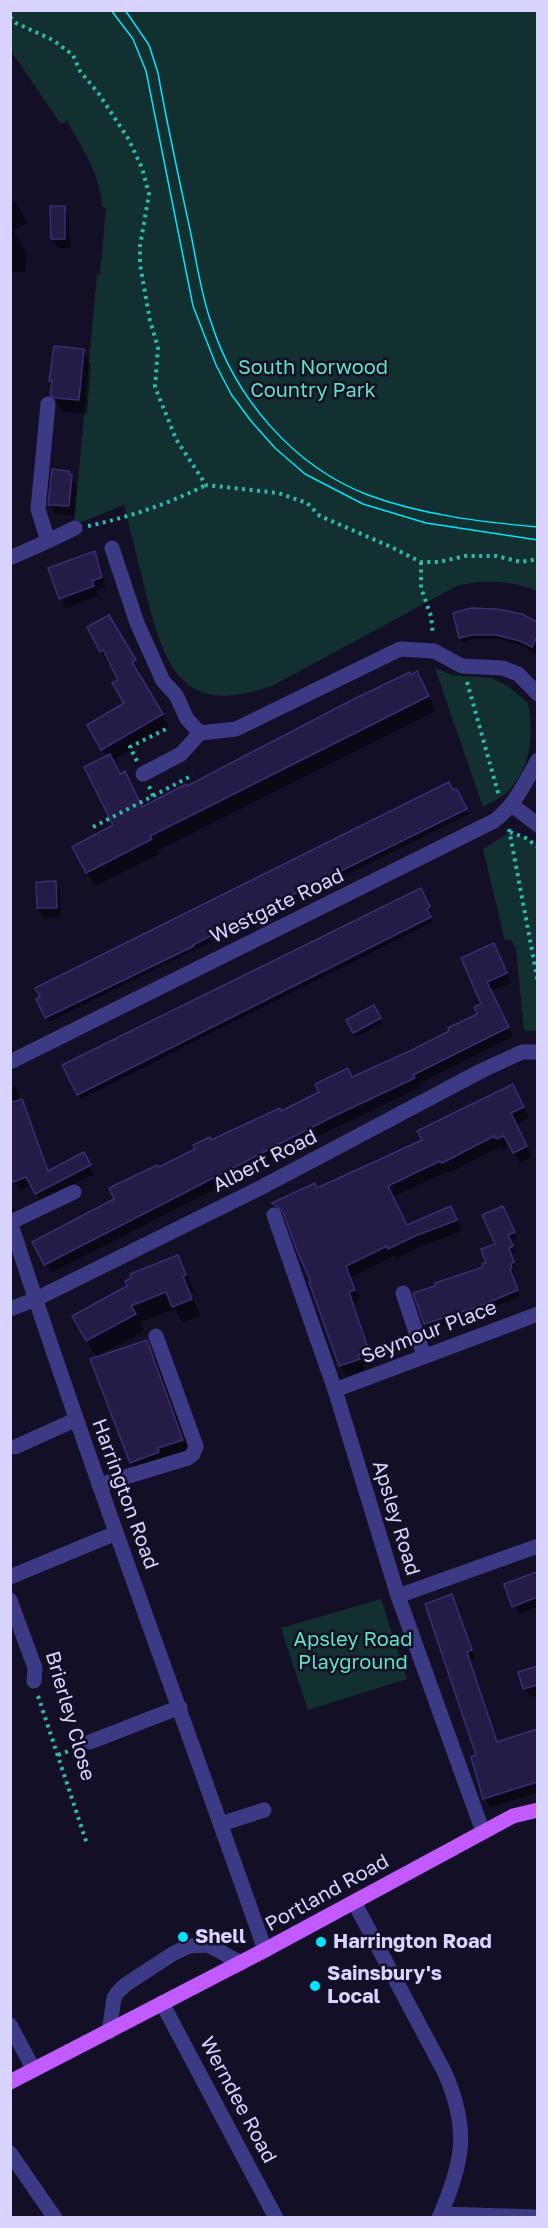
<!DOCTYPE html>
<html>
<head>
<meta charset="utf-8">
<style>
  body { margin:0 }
  #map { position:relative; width:548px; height:2228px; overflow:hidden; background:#130f26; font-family:"Golos Text",sans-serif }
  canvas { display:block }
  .frame { position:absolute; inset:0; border:12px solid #d9d4ff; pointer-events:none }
</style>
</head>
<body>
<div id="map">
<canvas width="548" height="2228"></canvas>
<div class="frame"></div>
</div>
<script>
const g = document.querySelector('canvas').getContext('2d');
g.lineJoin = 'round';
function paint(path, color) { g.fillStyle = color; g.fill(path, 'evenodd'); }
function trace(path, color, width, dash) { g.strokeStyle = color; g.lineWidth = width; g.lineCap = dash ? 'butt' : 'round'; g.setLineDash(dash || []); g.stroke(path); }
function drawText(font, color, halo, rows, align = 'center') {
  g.font = font + ' "Golos Text",sans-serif'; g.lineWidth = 5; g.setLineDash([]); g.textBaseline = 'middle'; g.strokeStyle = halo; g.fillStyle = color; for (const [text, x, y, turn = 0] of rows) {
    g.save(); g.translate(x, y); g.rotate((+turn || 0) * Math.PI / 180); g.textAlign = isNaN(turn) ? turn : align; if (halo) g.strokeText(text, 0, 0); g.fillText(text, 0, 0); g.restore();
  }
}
paint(new Path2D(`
  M10,11h527v580c-26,-10 -53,-12 -80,-5l-183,99c-90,33 -108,-14 -128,-91 -7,-30 -15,-59 -22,-89l-50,20 23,-251h3l6,-66 -4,-1c-1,-32 -20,-59 -35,-86l-6,3 -50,-73z
  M435,668l17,7 39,3 17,8 20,17c6,33 3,68 -24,92 -6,4 -14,8 -21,12z
  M510,832l27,11v188h-13l-8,-82 -6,-10 -5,2 -22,-92z
  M381,1599l26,80 -99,31 -27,-82z`), '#12302f');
paint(new Path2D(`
  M15,201l12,21 -14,9 14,22 -2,19h-15v-69z
  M64,207l5,10 1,31h-12l-6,-9z
  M83,351l8,14 -4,49 -22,-2 -4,-3 -9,-15 1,-9 -2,-4z
  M68,472l9,14 -3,30 -19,-2 -5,-10z
  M94,553l6,9 6,25 -10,4 2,5 -32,12 -5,-10z
  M522,616l16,8v32l-14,-10 -24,-7h-25l-12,3 -3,-5z
  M109,617l33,57 -4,1 31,52 -57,34 30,47 283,-120 11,23 -279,140 2,3 -64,32 -8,-14 28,-46 -8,-69 -18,-32 37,-21 -6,-24 -9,-17 -3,1 -7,-13z
  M453,792l6,3 10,19 -420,208 -2,-5z
  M55,883l5,9 1,25 -17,1 -6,-10z
  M423,894l9,18 -4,2 4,8 -351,177 -17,-33z
  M498,954l13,29 -21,8 23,45 -96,49 2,3 -83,39 -285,146 -17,-30 82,-43 42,-31 53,-27 70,-29 132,-62 66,-36 4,-11 -20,-45z
  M373,1007l9,16 -25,14 -9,-17z
  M15,1086l33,86 35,-18 11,20 -53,28 -9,-17 -12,5 -10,-21v-81z
  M519,1096l10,22 -14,6 17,33 -12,6 -9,-17 -8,3 -2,-3 -52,27 -1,-2 -56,26 15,29 49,-7 6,12 -41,15 -25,13 -2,-3 -43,21 9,23 -7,3 21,58 -11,4 2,5 -19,6 -6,-10 -29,-83 2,-1 -25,-62 -8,-6 -5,-10 42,-14zM500,1132l1,2 -61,31v-3z
  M506,1214l11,25 -6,2 4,12 -4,1 5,15 -3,1 2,4 -3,1 8,22 -91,33 -4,-7 60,-55 12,-23z
  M178,1256l16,36 -3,1 9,23 -17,6 -8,-13 -36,13 5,9 -46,25v2l48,-17 9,16 36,98 -51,23 -8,-16 -35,-104 -23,-41z
  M538,1574v33l-19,7 -13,-29z
  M452,1596l5,9 18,54 -4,2 15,44 -1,15h3l11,23 39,-12v61l-48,15 -5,-8 -13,-41 6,-2z
  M538,1667v28l-8,2 -10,-24z`), '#0007');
const building = new Path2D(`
  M50,206h15v33h-14z
  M54,346l30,3 -5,51 -24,-2 -5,-3 2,-14h-3z
  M52,469l17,2v3l3,1 -3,31 -21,-1z
  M95,551l7,26 -10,4 2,5 -35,13 -11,-31z
  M471,608l26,1 25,5 15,8v15l-5,10 -12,-6 -24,-6h-24l-13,3 -6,-25z
  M109,615l27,45 -4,2 31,52 -62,36 -14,-25 37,-22 -12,-20 6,-3 -15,-30 -3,2 -13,-25z
  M417,671l12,25 -279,140 2,3 -66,34 -14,-26 41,-22 -29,-58 26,-13 10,20 5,-3 17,36 44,-23 1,2 167,-87 56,-27 1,3z
  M449,782l4,8 4,-1 10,20 -216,106 -58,30 1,1 -149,72 -9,-19 4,-2 -5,-9z
  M56,881l1,27h-20l-1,-26z
  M421,888l9,19 -3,2 4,8 -354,178 -15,-30z
  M494,943l13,30 -20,9 22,45 -96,48 2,3 -85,40 -286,147 -12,-23 82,-43 -5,-11 48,-23 2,2 36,-18 -2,-4 17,-8 1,3 69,-32 1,3 38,-19 -4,-8 33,-16 4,9 60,-27 37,-19 -1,-3 29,-14 -3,-7 7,-3 -20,-46z
  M374,1005l7,13 -28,15 -7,-13z
  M513,1084l11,23 -13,6 16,33 -14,7 -9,-17 -8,3 -2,-3 -52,27 -2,-2 -52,25 19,39 44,-19 6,14 -42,16 -27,13 -1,-3 -41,20 9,24 -6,2 20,59 -11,4 2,4 -21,7 -30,-84h2l-15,-34 -13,-36 -11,-9 43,-20 2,5 105,-48 -5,-9z
  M22,1099l26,72 36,-19 7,13 -56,29 -9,-17 -13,5 -3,-9v-70z
  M503,1206l12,26 -7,3 5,11 -4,2 5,14 -3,2 1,4 -2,1 8,21 -38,16 -56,18 -11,-31 22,-7v-3l48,-16 -1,-3 4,-1 -5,-14 14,-5 -13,-29z
  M178,1255l8,20 -3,1 9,23 -20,8 -6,-15 -35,14 5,8 -50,27 -14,-25 55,-30 -2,-5 6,-3 -1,-4z
  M147,1340l36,100 -25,8 1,4 -29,11 -40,-104z
  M537,1572v25l-25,10 -8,-23z
  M452,1594l20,56 -5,2 30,90 40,-13v53l-54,17 -12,-42 5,-2 -51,-151z
  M537,1666v19l-14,4 -5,-17z`);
paint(building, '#241b47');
trace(building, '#3b2d73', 1.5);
trace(new Path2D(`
  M10,17l6,6 37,17 20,15 7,16 19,23 30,46 13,28 7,26 -9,52v18l10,57 8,26 -3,40 21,52 30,46 72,8 29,10 13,13 71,31 30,15h18l26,-6h31l25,6 17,-3
  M88,526c42,-9 80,-22 118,-41
  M421,562v26l10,28 2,19
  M467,682l32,114
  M137,761l-7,-14 38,-19
  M153,796l40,-21
  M93,827l60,-31 -4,-10
  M509,829l29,153
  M510,832l16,6 12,9
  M38,1696l49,148
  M58,1755l19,-7`), '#2fb8b0', 4, [3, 4.5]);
trace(new Path2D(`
  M48,541l27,-13
  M112,548l25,75 26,58 13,14 11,24 13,14 36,-4 164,-80 34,2 28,15 41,2 15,6 20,20
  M10,558l38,-17 -10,-32 10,-105
  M143,774l38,-20 19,-21
  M512,805l26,20
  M10,1062l484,-241c21,-15 31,-39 44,-61
  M274,1215l61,175 63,206 85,236
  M10,1221c79,245 170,486 255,729
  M11,1222l63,-30
  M403,1293l21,63
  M10,1309l26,-10 226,-112 219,-116 41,-19h16
  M335,1390l203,-76
  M15,1447l60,-27
  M99,1485l89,-27 5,-4 3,-8 -40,-110
  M10,1577l106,-44
  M398,1596l140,-50
  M10,1600l25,68 -1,13
  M90,1742l90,-35
  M221,1824l43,-14
  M354,1902l91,171c25,58 18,88 -6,145
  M162,2003l114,215
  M10,2025l24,45
  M109,2032l5,-34 3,-5 8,-8 49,-32 15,-7 19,-1 33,18
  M10,2153l45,65
  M441,2214l97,3`), '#3d3a85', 15);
trace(new Path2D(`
  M10,2082l255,-132 248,-134 25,-6`), '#c25bff', 15);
trace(new Path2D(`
  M111,10l22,29 13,32 47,235 23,59 15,29 20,27 24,27 30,26 58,30 63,19 112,17
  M125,10l24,35 9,28c9,51 20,101 31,152 7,32 11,66 22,97 24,76 82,144 157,173 54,20 113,27 170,32`), '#00e5ff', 1.5);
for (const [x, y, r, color] of [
  [183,1937,6,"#00e5ff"],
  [321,1942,6,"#00e5ff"],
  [315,1986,6,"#00e5ff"]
]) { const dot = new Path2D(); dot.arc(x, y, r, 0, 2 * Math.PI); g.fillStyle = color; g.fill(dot); trace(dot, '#130f26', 2); }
drawText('20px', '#5fe0c0', '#130f26', [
  ["South Norwood",313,368],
  ["Country Park",313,391],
  ["Apsley Road",353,1640],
  ["Playground",353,1663]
]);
drawText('20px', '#d9d4ff', '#130f26', [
  ["Westgate Road",277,906,-26],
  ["Albert Road",265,1161,-27],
  ["Seymour Place",429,1332,-21],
  ["Harrington Road",125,1494,70],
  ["Apsley Road",396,1518,73],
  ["Brierley Close",70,1716,74],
  ["Portland Road",327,1893,-29],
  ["Werndee Road",238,2100,62]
]);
drawText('bold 20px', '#d9d4ff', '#130f26', [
  ["Shell",195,1937],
  ["Harrington Road",333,1942],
  ["Sainsbury's",327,1974],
  ["Local",327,1997]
], 'left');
</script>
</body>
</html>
